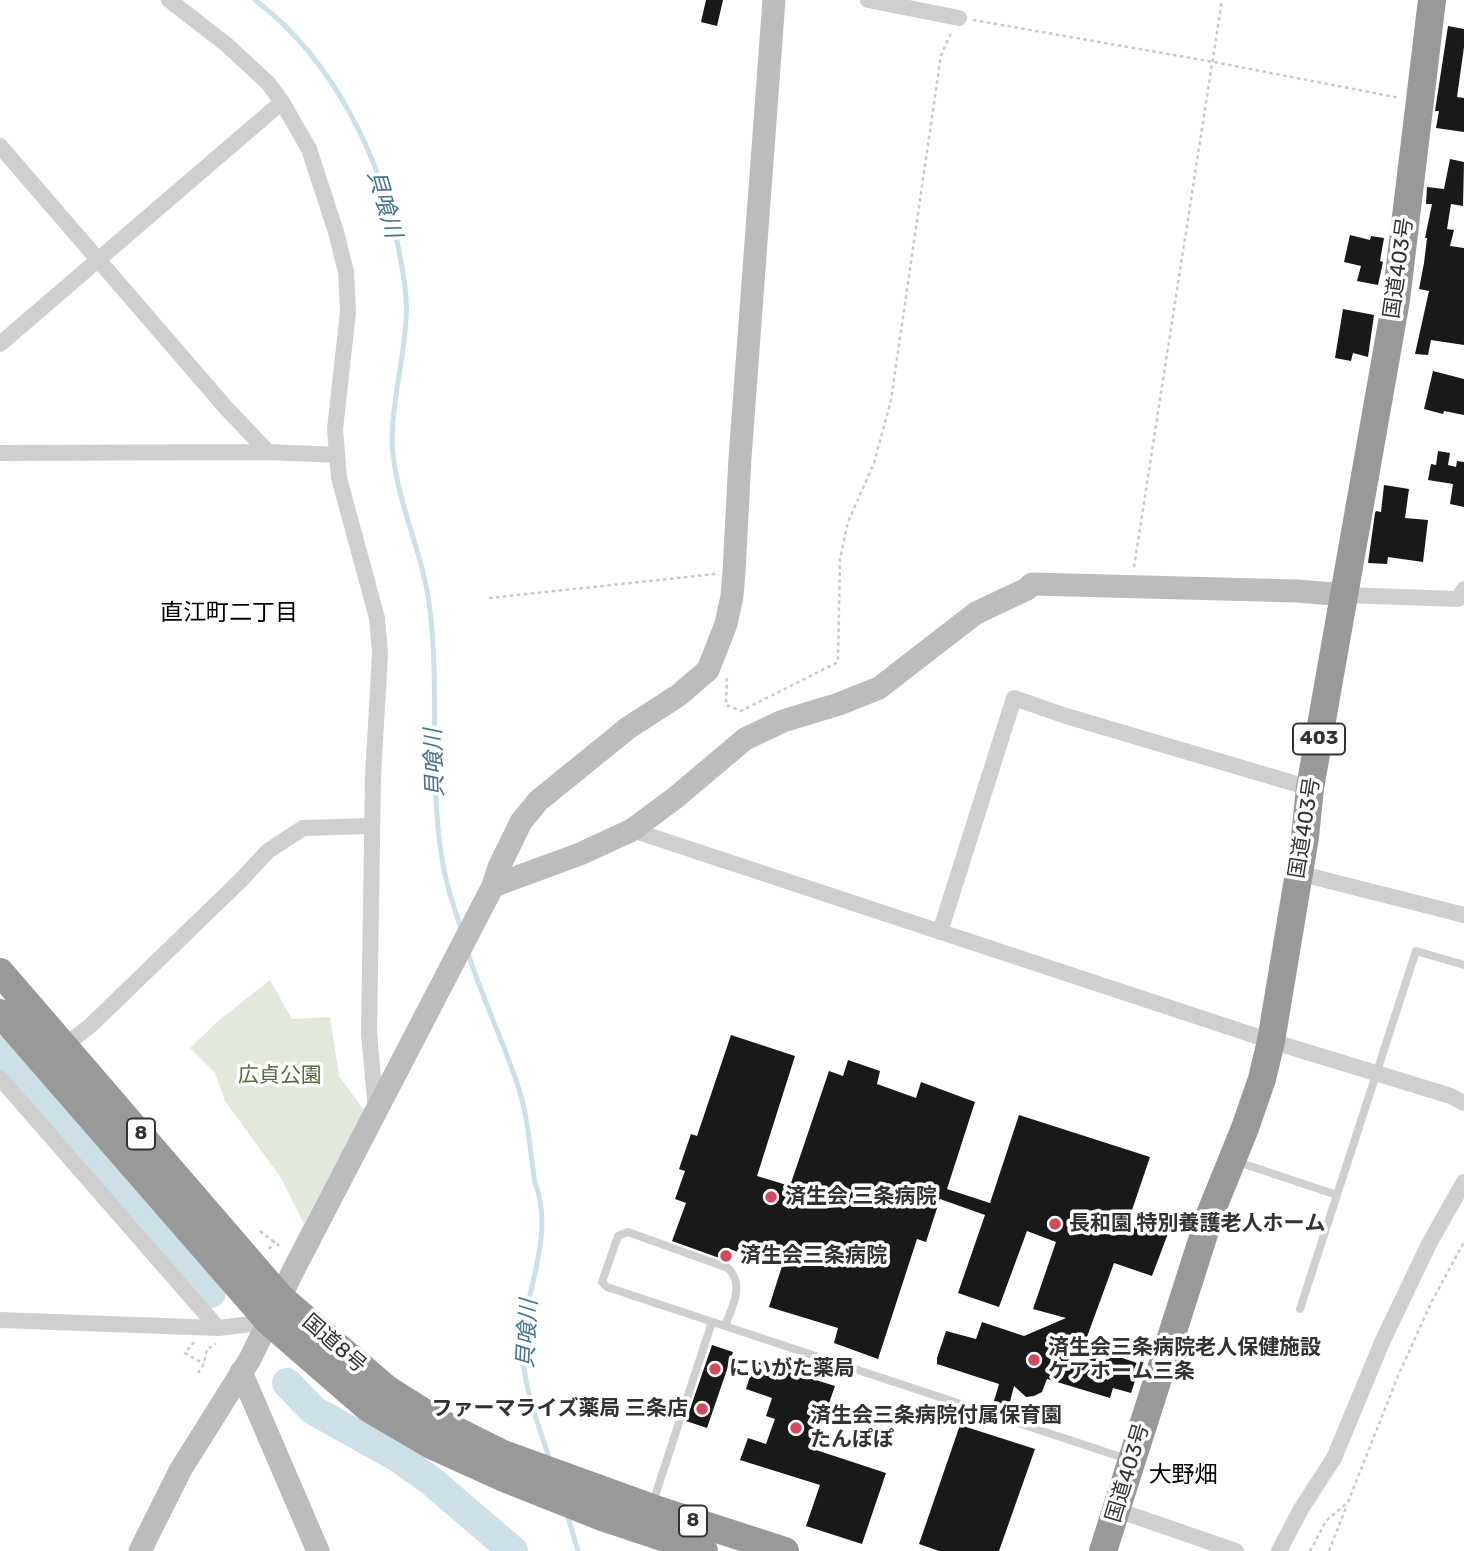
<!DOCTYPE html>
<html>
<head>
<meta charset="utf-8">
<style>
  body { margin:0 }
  canvas { display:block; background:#fff }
</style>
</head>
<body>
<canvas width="1464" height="1551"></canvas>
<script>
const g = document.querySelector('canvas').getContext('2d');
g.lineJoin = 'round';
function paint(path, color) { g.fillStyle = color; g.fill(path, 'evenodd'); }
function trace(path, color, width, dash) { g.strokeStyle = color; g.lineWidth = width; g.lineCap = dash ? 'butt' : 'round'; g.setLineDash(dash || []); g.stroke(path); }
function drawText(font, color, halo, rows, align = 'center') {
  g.font = font + ' Rubik,"Noto Sans JP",sans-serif'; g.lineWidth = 7; g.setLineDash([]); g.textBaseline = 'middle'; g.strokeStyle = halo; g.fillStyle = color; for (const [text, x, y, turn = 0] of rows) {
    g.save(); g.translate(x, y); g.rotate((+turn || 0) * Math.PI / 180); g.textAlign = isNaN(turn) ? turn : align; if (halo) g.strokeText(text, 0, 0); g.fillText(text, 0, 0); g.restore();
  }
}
paint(new Path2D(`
  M270,980l22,39 38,-2 9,59 25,34 -60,114 -23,-46 -56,-77 -10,-28 -25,-25 28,-27z`), '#e2e8dc');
trace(new Path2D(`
  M255,0c78,59 126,157 144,251 4,22 9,46 7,69 -2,40 -14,80 -14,120 2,59 32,113 38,170 10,84 -2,170 13,254 3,22 12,44 18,66
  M468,953c14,45 35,87 50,133 10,30 12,65 17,97 18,46 -4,96 -11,142 -7,49 12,91 26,136
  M567,1514l11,37`), '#cde0e8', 5);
trace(new Path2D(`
  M0,1051l211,242
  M287,1383l26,27 86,48 31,22 83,71`), '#cde0e8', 30);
paint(new Path2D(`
  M706,0h17l-6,26 -16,-4z
  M1448,26l16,3v18l-7,50 7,1v34l-28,-4 3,-17h-4z
  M1450,159l14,3 -1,44 -12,-2 -4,25 7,1 -4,16 14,2v97l-33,-5 -3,15 -13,-1 14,-63 -10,-2 5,-26 3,-25h-2l7,-34h-6l1,-17 17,2z
  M1350,235l20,5 1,-4 13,2 -4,23 3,1 -5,23 -21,-4 4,-15 -17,-4z
  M1343,309l31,6 -6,42 -15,-4 -2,8 -16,-3z
  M1433,371l31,8v36l-20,-4 -1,3 -19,-5z
  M1438,451l12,2 -2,12 8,2 1,-6 7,1v45l-14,-3 3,-20 -25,-4 3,-16 5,1z
  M1384,485l25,4 -4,29 23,2 -5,42 -35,-5 -1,7 -19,-1 7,-50 1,-2 5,1z
  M731,1035l64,21 -38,120 33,10 39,-115 14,5 5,-16 32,11 -3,13 39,14 5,-16 54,20 -28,87 43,14 29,-88 131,42 -20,59 40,12 -18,48 -38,-13 -30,82 53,18 -4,9 4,3 -6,18 -18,-5 -3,10 -63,-19 -5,13 -8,4 -8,1 -12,-11 -5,20 -15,-5 5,-17 -62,-20v-6l9,-27 30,8 6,-17 42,14 42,-18 -33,-9 23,-67 -29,-11 -28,76 -41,-14 27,-78 -45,-16 -14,43 -9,-3 -39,120 -44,-16 4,-15 -69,-21 13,-41 -56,-18 -4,11 -50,-18 14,-38 -11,-4 10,-28 -6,-2 12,-35 6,2z
  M712,1345l21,7 -26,76 -21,-7z
  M755,1361l80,25 -22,63 73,24 -24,71 -56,-18 14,-41 -80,-25 8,-22 18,6 9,-25 -9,-3 6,-18 -26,-9z
  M960,1425l75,24 -36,102h-60l-20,-7z`), '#191919');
trace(new Path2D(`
  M973,20l241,42 186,36
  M1134,567l88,-567
  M489,598l226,-24
  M727,678l-1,27 15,6 97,-49 2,-103 8,-37 26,-59 17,-63 50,-345 10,-22
  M260,1231l22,17
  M269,1249l6,-8
  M194,1342l-9,11 19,11
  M198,1373l6,-9 3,-15 9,-5
  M1310,1551l16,-30 22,-19 50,-126 33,-73 33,-61
  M1329,1551l18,-46`), '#c9c9c9', 2.5, [3.5, 3.5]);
trace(new Path2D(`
  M1235,1161l102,34
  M1300,1309l116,-358 48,14
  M725,1326c7,-19 20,-41 3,-58l-100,-36 -10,4 -16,46 5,5 520,172
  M653,1502l59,-180`), '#cfcfcf', 8);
trace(new Path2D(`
  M169,0l58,45 41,38 14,19 27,47 27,83 10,40 2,40 -13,117 4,49 38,140 3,35 -7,124 -4,256 7,78
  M868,0l91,18
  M0,146l227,263 41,43
  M0,344l282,-242
  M0,453l268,-1 69,3
  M1345,595l113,4 6,-10
  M632,830l639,211 180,55 13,7
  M1298,873l166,42
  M940,932l74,-234 52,18 244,72
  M64,1046l26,-20 150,-145 28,-30 35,-23 69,-2
  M0,1078l218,250
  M0,1320l218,8 51,-6
  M1117,1510l119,41
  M1279,1551l22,-42 33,-51 49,-118 47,-98 34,-60`), '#cfcfcf', 16);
trace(new Path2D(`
  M493,886l87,-32 52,-24 43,-32 70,-59 38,-18 56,-17 40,-16 97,-75 51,-24 5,-5 265,7 48,4
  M241,1372l77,179
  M140,1551l41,-82 69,-110 44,-90 199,-383 6,-19 22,-45 17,-21 90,-73 51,-33 29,-25 18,-46 6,-28 2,-24 6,-114 34,-458`), '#bcbcbc', 23);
trace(new Path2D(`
  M0,972l280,325 107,92 54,34 62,31 149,54 133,43
  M0,1013l269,309 99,86 63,37 73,33 98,39 102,34
  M1103,1551l108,-339 34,-84 17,-49 9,-38 34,-204 5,-49 86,-488 36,-300`), '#999', 28);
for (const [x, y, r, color] of [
  [771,1197,7,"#d3495d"],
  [1055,1224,7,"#d3495d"],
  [726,1256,7,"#d3495d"],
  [1034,1360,7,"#d3495d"],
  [715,1369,7,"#d3495d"],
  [702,1409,7,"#d3495d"],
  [796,1428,7,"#d3495d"]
]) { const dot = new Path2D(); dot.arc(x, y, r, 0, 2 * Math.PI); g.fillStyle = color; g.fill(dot); trace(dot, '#fff', 2.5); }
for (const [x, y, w] of [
  [1319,739,52],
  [141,1134,28],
  [693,1521,28]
]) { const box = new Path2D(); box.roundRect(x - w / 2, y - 15.5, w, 31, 5); g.fillStyle = '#fff'; g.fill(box); trace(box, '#323232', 2); }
drawText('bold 19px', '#323232', null, [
  ["403",1319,739],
  ["8",141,1134],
  ["8",693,1521]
]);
drawText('21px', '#323232', '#fff', [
  ["国道403号",1399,268,-82],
  ["国道403号",1305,828,-81],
  ["国道8号",334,1344,41],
  ["国道403号",1128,1473,-73]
]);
drawText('21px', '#586943', '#fff', [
  ["広貞公園",280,1076]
]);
drawText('bold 21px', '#323232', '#fff', [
  ["済生会 三条病院",785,1197],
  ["長和園 特別養護老人ホーム",1069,1224],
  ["済生会三条病院",740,1256],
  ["済生会三条病院老人保健施設",1048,1348],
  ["ケアホーム三条",1048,1372],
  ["にいがた薬局",729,1369],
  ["ファーマライズ薬局 三条店",688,1409,"right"],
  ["済生会三条病院付属保育園",810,1416],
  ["たんぽぽ",810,1440]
], 'left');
drawText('italic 23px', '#47768c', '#fff', [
  ["貝喰川",384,204,74],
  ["貝喰川",435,763,-92],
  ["貝喰川",528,1334,-87]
]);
drawText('23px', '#000', '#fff', [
  ["直江町二丁目",229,613],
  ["大野畑",1183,1475]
]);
</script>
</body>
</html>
